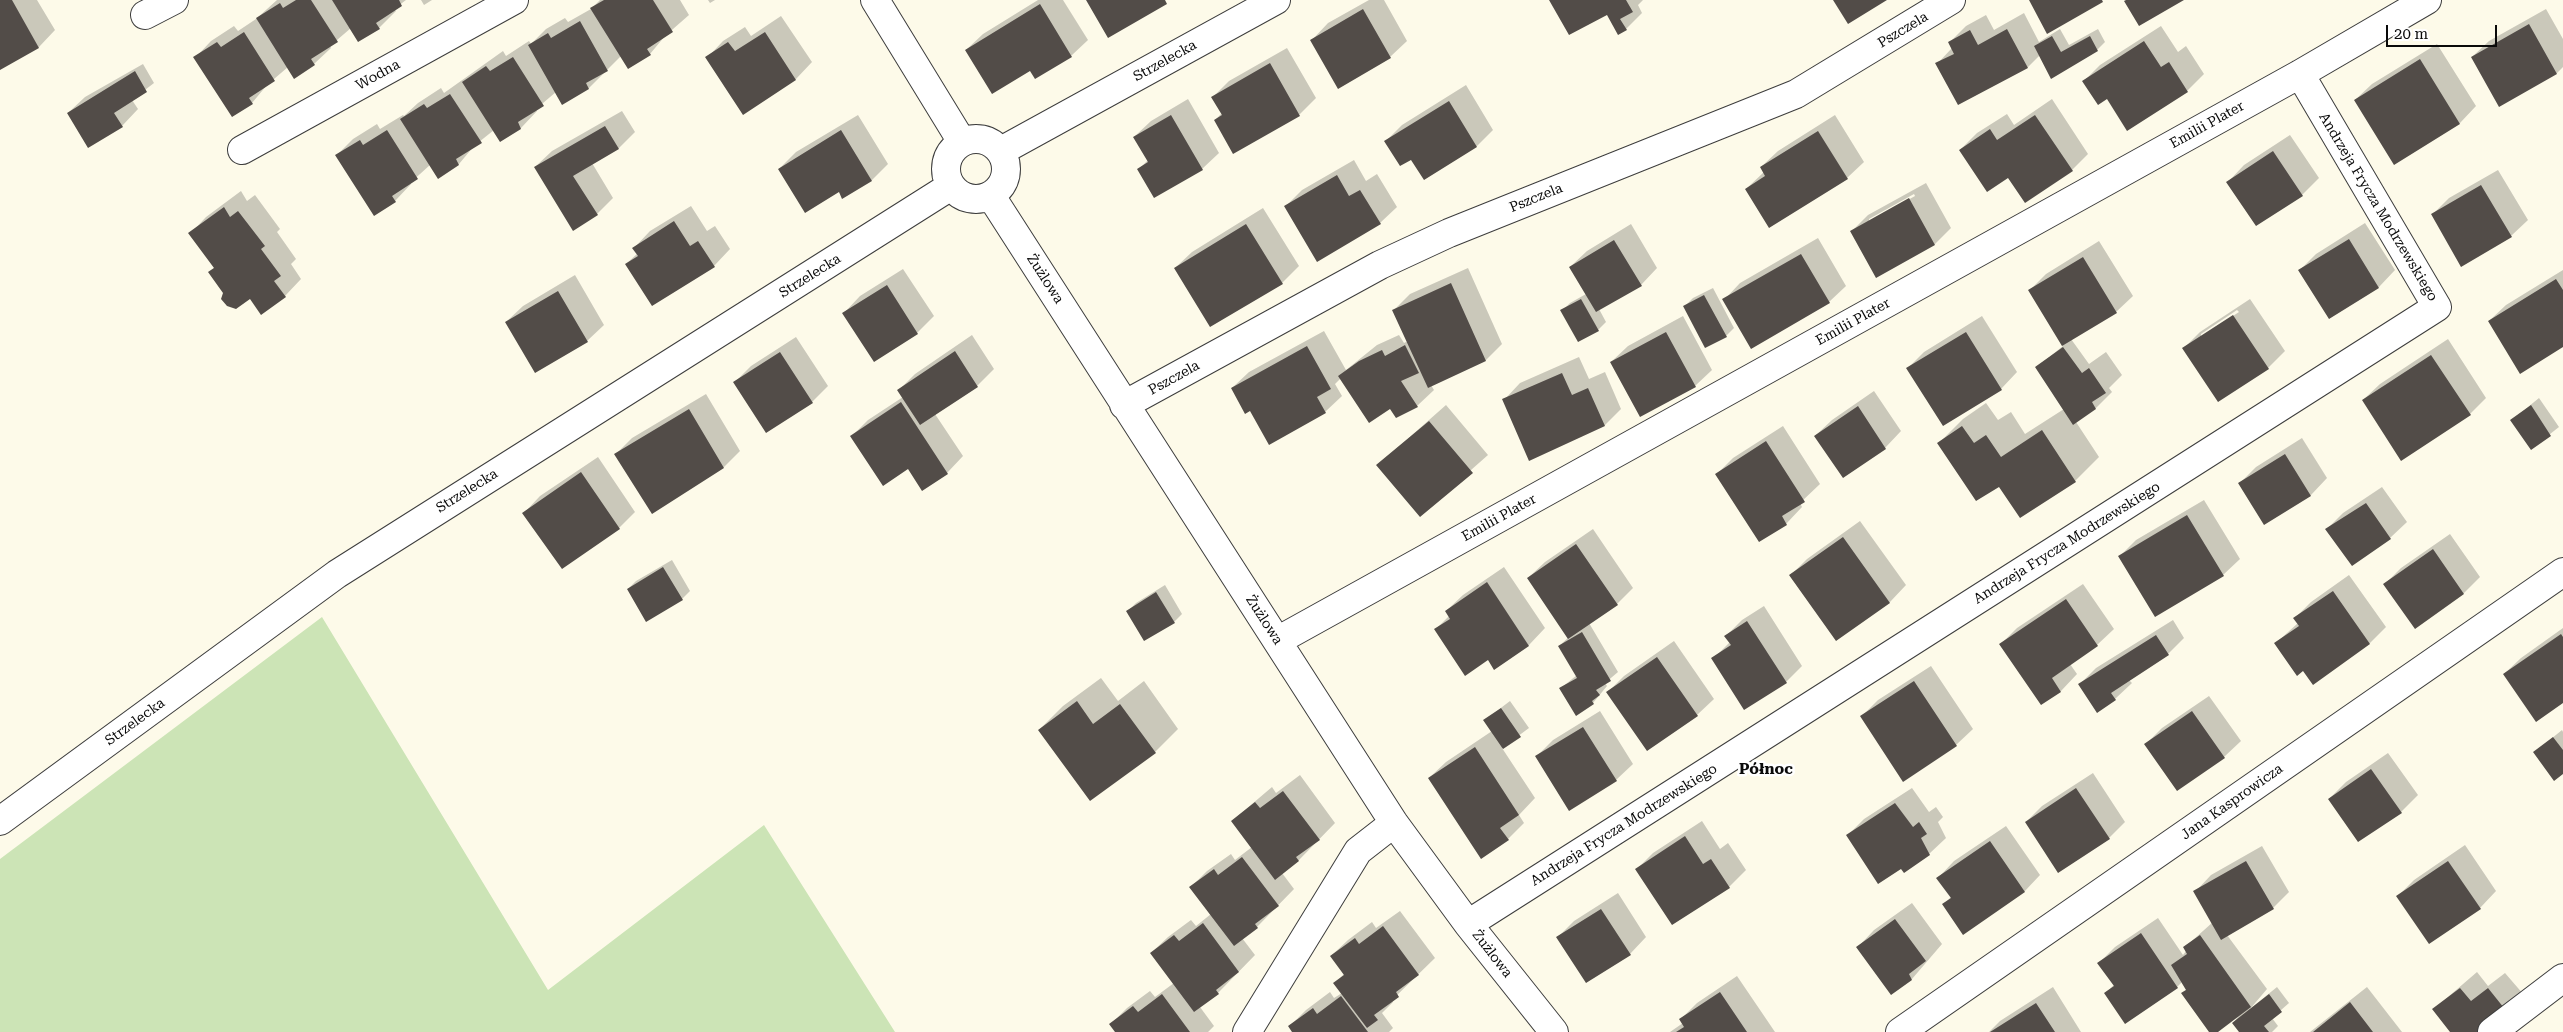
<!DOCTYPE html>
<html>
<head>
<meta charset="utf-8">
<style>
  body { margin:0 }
  #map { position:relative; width:2563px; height:1032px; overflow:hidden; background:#fdfae9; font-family:"Roboto Serif",serif }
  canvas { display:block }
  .scale { position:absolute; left:2386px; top:25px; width:111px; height:22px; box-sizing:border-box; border:2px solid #0a0a0a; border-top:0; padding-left:6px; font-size:15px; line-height:18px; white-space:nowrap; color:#0a0a0a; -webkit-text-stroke:4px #fff; paint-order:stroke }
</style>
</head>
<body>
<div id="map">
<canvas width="2563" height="1032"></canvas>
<div class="scale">20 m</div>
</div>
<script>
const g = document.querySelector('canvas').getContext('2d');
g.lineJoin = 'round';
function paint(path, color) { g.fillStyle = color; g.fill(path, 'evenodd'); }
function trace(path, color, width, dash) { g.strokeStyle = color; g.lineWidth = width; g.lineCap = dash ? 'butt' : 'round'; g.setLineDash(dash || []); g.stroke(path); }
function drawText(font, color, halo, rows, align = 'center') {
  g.font = font + ' "Roboto Serif",serif'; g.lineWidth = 5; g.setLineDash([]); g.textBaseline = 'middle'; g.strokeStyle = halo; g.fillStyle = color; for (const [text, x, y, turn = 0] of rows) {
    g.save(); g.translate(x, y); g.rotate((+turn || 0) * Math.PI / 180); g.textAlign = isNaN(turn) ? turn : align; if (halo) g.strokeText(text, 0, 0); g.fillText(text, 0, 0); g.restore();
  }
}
paint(new Path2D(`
  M322,617l226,373 216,-165 131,207h-895v-173z`), '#cce4b6');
paint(new Path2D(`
  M0,0h37l18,30 -16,17 -39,22z
  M277,0h129l-12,9 2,2 -17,17 -20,12 -8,-12 -21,18 1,2 -17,16 -26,3 -21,18 -15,18 -57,-45 16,-17 23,-15 4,5 18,-12z
  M421,0h11l-8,5z
  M600,0h80l9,15 -24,21 -15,18 -29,2 -32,32 -27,15 -6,-11 -20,17 1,2 -16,17 -21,12 -6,-10 -20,16 -15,18 -21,14 -8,-13 -20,18 1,1 -16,17 -58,-46 16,-16 24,-15 3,5 23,-14 1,1 14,-13 23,-15 3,5 59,-42 3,5 23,-15 2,3 15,-15 19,-11 3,4 23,-13z
  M708,0h7l-5,3z
  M1038,0h25l25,40 -17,16 -105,-6 17,-16z
  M1369,0h15l23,41 -17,16 -78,-17 16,-17z
  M1551,0h92l-5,5 4,8 -16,16 -18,-16z
  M2546,9l17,30v28l-6,6 -58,32 -27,-48 17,-16z
  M2024,13l15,29 21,-13 9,16 29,-16 7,13 -8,8 -57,5 -12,12 -69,37 -22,-40 15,-16 -2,-6 16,-16 20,-11 8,15z
  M781,16l31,46 -16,17 -52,34 -37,-55 16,-17 22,-14 6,9z
  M2161,26l17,26 8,-6 18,28 -17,17 -60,38 -20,-32 -23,-16 16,-16z
  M2437,44l39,62 -16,17 -65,40 -40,-63 17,-16z
  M1287,48l29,50 -17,17 -65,37 -19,-32 7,-7 -9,-16 16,-16z
  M143,64l11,19 -22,17 6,9 -16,17 -54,-13 17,-16z
  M1466,85l27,45 -16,16 -52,33 -13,-21 -26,-17 16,-16z
  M1188,99l31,54 -17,16h-63l9,-9 -14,-23 17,-16z
  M2052,99l36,55 -16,16 -64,6 -48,-26 17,-17 30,-19 7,11z
  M622,111l13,21 -16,16 -27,15 21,35 -16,16 -62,-47 17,-16z
  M858,115l30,49 -16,16 -29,18 -4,-7 -60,-22 17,-17z
  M1835,115l29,47 -17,16 -101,11 18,-17 -3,-5 17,-16z
  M2290,135l29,43 -17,17 -45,29 -29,-42 16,-17z
  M1354,160l12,21 11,-7 20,33 -17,16 -94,-17 16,-16z
  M2498,170l30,50 -17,16 -79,-21 17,-17z
  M1926,183l25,45 -16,16 -59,32 -25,-44 17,-17zM1914,194l1,2 -46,26v-3z
  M241,191l6,10 8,-6 25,34 -3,3 19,27 -5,5 10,15 -16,17 -23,17 -12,-15 -26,-5 -15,-21 6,-5 -25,-33 16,-17z
  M691,206l16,25 8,-5 15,23 -16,17 -88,-2 12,-11 -4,-5 16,-17z
  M1263,208l36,58 -17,17 -71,43 -36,-58 17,-16z
  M2365,223l30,47 -16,17 -50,30 -29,-47 16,-16z
  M1631,224l26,44 -16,17 -42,24 7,13 -8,8 -36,-19 8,-8 16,-9 -16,-27 17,-16z
  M1818,238l28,48 -17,16 -77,45 -28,-47 16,-17z
  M2099,241l34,55 -17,16 -45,27 18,25 17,-12 16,23 -13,13 3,4 -16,16 -20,14 23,35 -24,24 -75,4 -61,-42 24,-24 23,-16 12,17 13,-8 14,22 39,-25 -27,-42 26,-21 -33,-56 16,-16z
  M1468,268l34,76 -16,16 -55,25 3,5 -17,16 -21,11 -6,-10 -49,-29 -6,6 7,12 -17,16 -74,-2 -19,-22 17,-16 75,-41 22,39 31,-25 22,-10 5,8 4,-2 -15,-30 17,-17z
  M903,269l31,47 -17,17 -43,27 -30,-47 16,-17z
  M2563,270v76l-74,-25 17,-16z
  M575,275l29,50 -17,16 -81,-19 17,-16z
  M1713,288l21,40 -8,8 -41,-30 8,-8z
  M2250,299l35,52 -17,17 -50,32 -34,-52 16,-16zM2237,310l2,2 -38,25v-3z
  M1683,316l29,54 -17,16 -84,-24 17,-16z
  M1982,316l35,56 -16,17 -93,-21 16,-16z
  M972,335l22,34 -17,17 -42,28 28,42 -16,17 -95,-37 16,-16 35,-23 -4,-7 16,-16z
  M796,337l32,49 -16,16 -77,-20 16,-16z
  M2448,339l38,59 -16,16 -107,-14 17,-16z
  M1579,357l10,22 16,-7 16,37 -16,16 -75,34 -26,-59 16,-17z
  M1874,391l27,40 -16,17 -70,-12 17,-16z
  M706,394l34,57 -16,16 -72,45 -36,-58 16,-16z
  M2539,398l20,29 -28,22 -19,-29z
  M1446,405l42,50 -68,60 -42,-50z
  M1783,426l37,58 -20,19 2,4 -16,17 -69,-50 16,-16z
  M2302,438l25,40 -16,17 -47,28 -24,-40 16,-16z
  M598,457l37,55 -16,16 -95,-15 16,-17z
  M2382,487l25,35 -17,16 -63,-9 16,-16z
  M2204,500l36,59 -17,16 -103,-19 16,-16z
  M1860,521l46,64 -16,17 -54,37 -46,-63 17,-17z
  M1593,529l40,59 -16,16 -28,19 29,49 -13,11 2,3 -14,17 -17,11 -15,-26 16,-13 -18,-29 10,-9 -41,-59 17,-16z
  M2450,534l30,43 -16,16 -49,34 -30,-43 16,-16z
  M672,560l18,31 -8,8 -54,-10 8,-8z
  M1504,567l41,61 -16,17 -35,23 -6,-9 -53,-29 14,-14 -3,-5 17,-16z
  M2349,575l37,52 -16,16 -57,40 -9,-14 -28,-26 22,-20 -3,-5 16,-16z
  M2083,584l31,45 -17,16 -27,19 7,10 -16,17 -20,13 -40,-60 16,-16z
  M1165,585l17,29 -8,8 -46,-11 8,-8z
  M1764,606l38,60 -16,16 -73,-23 17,-17 -4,-6 16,-16z
  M2173,620l11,18 -16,16 -39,26 3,3 -17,16 -35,-15 16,-16z
  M2563,628v73l-59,-27 17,-16z
  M1674,641l40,58 -17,16 -89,-23 16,-16z
  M1931,666l42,63 -17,16 -95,-28 17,-17z
  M1101,678l17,23 26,-20 34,48 -23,23 -116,-22 24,-24z
  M2209,696l32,45 -17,16 -78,-13 16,-16z
  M1510,701l19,27 -27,20 33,50 -16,17 5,8 -16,16 -79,-61 17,-16 46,-31 -7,-11z
  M1600,711l33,53 -17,16 -79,-24 16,-16z
  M2562,730l1,2v40l-28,-20z
  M2388,753l30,42 -17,17 -43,29 -29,-42 17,-17z
  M2093,773l32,49 -16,16 -83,-16 16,-16z
  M1300,775l35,48 -36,37 -17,13 12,16 -37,38 -15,11 13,17 -37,38 -18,14 14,19 -6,6h-92l-5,-8 16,-16 23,-17 5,6 19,-14 -23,-30 17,-16 23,-17 5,6 15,-12 -20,-27 16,-16 24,-17 4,6 17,-13 -20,-26 40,-34 4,6z
  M1912,788l17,24 7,-5 7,10 -5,5 8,16 -17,16 -28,13 -53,-32 16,-16z
  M1702,821l18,28 8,-6 18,27 -17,17 -56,37 -36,-55 16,-16z
  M2006,826l34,49 -16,17 -80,12 7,-7 -13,-19 16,-17z
  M2465,845l31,46 -16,17 -82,-12 16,-16z
  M2262,846l27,46 -16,16 -46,27 40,54 -17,20 27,-22 12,16 -17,15 6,8 -6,6h-32l-7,-9 9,-11 -26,20h-6l-28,-39 5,-4 -5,-7 -5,5 -72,6 9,-8 -15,-22 16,-16 43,-29 25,37 3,-4 -2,-3 29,-26 -18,-30 16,-17z
  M1618,893l28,44 -16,17 -72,-17 16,-16z
  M1912,903l30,41 -30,35 -21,14 -33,-46 16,-17z
  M1400,911l35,47 -43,42 1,2 -11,11 11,15 -4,4h-95l-4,-6 16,-16 24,-18 4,6 8,-5 -7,-10 9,-9 -13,-18 17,-16 24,-18 4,6z
  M2477,972l11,14 17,-13 19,22 -17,17 -56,20 -17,-23z
  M1737,976l38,56h-105l13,-9 -3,-3 17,-17z
  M2053,987l28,45h-92l11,-11z
  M2367,987l35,45h-92z`), '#0003');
paint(new Path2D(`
  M0,0h12l27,48 -39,22z
  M296,0h15l27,42 -27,17 4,6 -21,14 -38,-61 24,-15 3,5z
  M332,0h67l3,6 -26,17 4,6 -22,13z
  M604,0h49l20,32 -26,17 4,6 -23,14 -38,-61z
  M1086,0h79l2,4 -59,34z
  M1549,0h77l7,12 -13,7 7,11 -9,5 -11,-20 -38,20z
  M1833,0h54l-39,24z
  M2029,0h73l1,2 -56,32z
  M2126,0h58l-45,26 -15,-25z
  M1040,4l32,53 -37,22 -5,-8 -38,23 -27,-44z
  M1363,9l28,49 -53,31 -28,-49z
  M580,21l28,50 -22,12 3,6 -27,16 -34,-60 20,-12 3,5z
  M2529,24l28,50 -58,33 -28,-50z
  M2007,29l21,39 -70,37 -23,-42 19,-9 -6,-12 22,-12 8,15z
  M244,32l31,49 -26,17 4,6 -21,13 -39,-60 24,-15 4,5z
  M765,32l31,48 -53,35 -38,-58 23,-15 7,9z
  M2052,36l9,16 29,-16 8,15 -47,28 -17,-33z
  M2144,41l17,26 8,-5 19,30 -61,39 -20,-32 -9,6 -16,-24z
  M513,57l31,49 -26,16 3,7 -21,13 -38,-60 24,-16 4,5z
  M2420,59l40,65 -66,41 -40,-65z
  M1270,63l30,53 -67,38 -19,-34 8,-5 -11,-18z
  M135,71l12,21 -33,21 9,14 -35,21 -21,-35z
  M450,94l32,49 -26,16 3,6 -21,14 -38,-60 24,-15 3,4z
  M1449,101l28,46 -53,33 -13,-20 -11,6 -16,-25z
  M1171,115l32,55 -49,28 -17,-29 11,-7 -15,-25z
  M2035,115l38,56 -48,32 -17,-25 -21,14 -28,-42 31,-21 7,11z
  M605,126l14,23 -46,27 25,39 -25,16 -39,-64z
  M387,130l31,49 -26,17 4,6 -22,14 -39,-61 25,-15 3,5z
  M841,130l31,51 -30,18 -3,-7 -34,21 -27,-44z
  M1818,131l30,48 -79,49 -24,-39 20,-13 -5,-9z
  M2273,151l30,45 -47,30 -30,-44z
  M1337,175l12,21 11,-6 21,34 -64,38 -33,-56z
  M2481,185l31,52 -51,30 -30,-53z
  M1909,198l26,47 -59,33 -26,-47z
  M224,207l6,10 8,-6 27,35 -4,3 20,27 -7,5 12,16 -25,18 -11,-16 -14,10 -9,-3 -6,-7 2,-6 -15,-21 6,-4 -26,-35z
  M674,221l16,25 8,-5 17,26 -63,39 -27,-42 13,-8 -6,-8z
  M1246,224l37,60 -73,43 -36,-59z
  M2349,239l30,49 -50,31 -31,-49z
  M1614,240l28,46 -46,26 -27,-45z
  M1801,254l29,49 -79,46 -29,-50z
  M2083,257l34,56 -55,33 -34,-56z
  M2556,279l7,11v57l-43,27 -32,-53z
  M1451,283l35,78 -58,27 -36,-78z
  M887,285l31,49 -44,28 -32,-49z
  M558,291l30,51 -53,31 -30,-51z
  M1704,295l23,42 -22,11 -22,-42z
  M1581,299l18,32 -21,11 -18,-32z
  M2233,315l36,54 -51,33 -36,-54z
  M1666,332l30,55 -56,30 -30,-55z
  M1966,332l36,58 -59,36 -37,-58z
  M1405,345l14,28 -18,8 17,26 -22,11 -6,-9 -21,14 -31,-47 21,-15 23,-11 3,6z
  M1307,346l24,43 -14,8 9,16 -57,32 -19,-34 -5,3 -14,-26z
  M2063,347l19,26 7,-5 17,25 -14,9 4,7 -23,16 -38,-58z
  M955,351l23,36 -58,38 -23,-35z
  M780,352l33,51 -47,30 -33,-51z
  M2431,355l40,60 -70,46 -39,-61z
  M1562,373l10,22 16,-7 17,38 -76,35 -27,-62z
  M901,402l47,72 -26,17 -14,-22 -25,17 -33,-50z
  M2531,405l20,31 -20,14 -21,-30z
  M1858,406l28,43 -43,29 -29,-42z
  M689,409l35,59 -72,46 -38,-60z
  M1429,421l44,52 -53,44 -44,-52z
  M1962,426l12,17 12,-8 15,22 41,-27 34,52 -56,36 -21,-31 -23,14 -39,-58z
  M1766,441l39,61 -23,14 5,9 -28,17 -44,-68z
  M2285,454l26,42 -47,29 -26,-42z
  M581,472l39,57 -58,40 -40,-56z
  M2366,503l25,36 -39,27 -27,-37z
  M2187,515l37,61 -69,41 -37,-61z
  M1843,537l47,66 -54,38 -47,-66z
  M1576,544l42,61 -50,34 -41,-61z
  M2433,549l31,45 -49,35 -32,-45z
  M663,567l20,33 -37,22 -19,-33z
  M1487,582l42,64 -35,24 -6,-10 -23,16 -31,-47 16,-10 -5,-8z
  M2333,591l37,53 -57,41 -10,-14 -6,5 -23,-33 25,-17 -6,-8z
  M1156,592l19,31 -31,18 -18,-30z
  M2066,599l32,47 -46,32 9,14 -20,13 -42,-61z
  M1747,621l40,62 -43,27 -33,-52 20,-13 -7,-9z
  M1582,632l29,49 -15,9 4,5 -8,6 2,3 -18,12 -17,-28 18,-10 -19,-32z
  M2561,634l2,3v66l-27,19 -33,-48z
  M2156,635l13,20 -58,38 5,7 -19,13 -19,-29z
  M1657,657l41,59 -51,35 -41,-59z
  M1914,681l43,65 -54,36 -43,-66z
  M1077,701l16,23 27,-20 36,49 -66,48 -52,-71z
  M1501,708l20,29 -18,12 -20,-29z
  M2192,711l33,47 -48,33 -33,-47z
  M1583,727l34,54 -48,30 -34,-55z
  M2553,737l10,13v24l-9,7 -21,-29z
  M1475,747l44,68 -19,13 9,12 -28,19 -53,-81z
  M2371,769l31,44 -44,29 -30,-43z
  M2076,788l34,51 -52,34 -33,-51z
  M1283,791l37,49 -24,17 3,4 -24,19 -44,-59 24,-19 5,6z
  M1895,803l18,24 6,-5 8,12 -6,4 9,17 -26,18 -3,-4 -23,15 -32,-49z
  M1685,836l18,28 8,-5 19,29 -58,37 -37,-56z
  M1990,841l35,51 -62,43 -21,-31 9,-6 -15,-20z
  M1242,857l37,49 -24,18 3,4 -24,18 -45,-59 25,-18 4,6z
  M2246,861l28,48 -53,31 -28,-49z
  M2448,861l33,48 -52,35 -33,-48z
  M1601,909l30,46 -45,28 -30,-46z
  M1895,919l31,42 -17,13 3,6 -21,15 -35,-48z
  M1203,923l36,49 -23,18 3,4 -25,18 -44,-59 24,-18 5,6z
  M1383,926l36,49 -23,17 3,5 -25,18 4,5 -11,8 -34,-45 11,-8 -14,-19 25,-18 4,6z
  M2141,933l37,55 -53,36 -21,-31 10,-7 -17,-23z
  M2200,935l51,72 -33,25h-9l-28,-39 5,-3 -15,-25 16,-11 -4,-7z
  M2460,988l11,13 17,-13 20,25 -25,19h-33l-18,-23z
  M1720,992l27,40h-71l8,-5 -5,-8z
  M1162,994l28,38h-75l-6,-8 24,-18 5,6z
  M2269,994l13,18 -18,14 5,6h-30l-7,-9z
  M1341,996l27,36h-76l-4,-6 25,-18 4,6z
  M2350,1002l23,30h-60z
  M2036,1003l19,29h-65z`), '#524c48');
const street = new Path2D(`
  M875,0l87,142
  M145,15l29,-15
  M946 169a30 30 0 1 1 60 0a30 30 0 1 1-60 0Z
  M242,150l272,-150
  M1001,151l275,-151
  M991,196l403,627 74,101 86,108
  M1124,405l256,-140 69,-32 347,-139 155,-94
  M1277,641l1023,-567 127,-74
  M0,821l337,-247 614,-388
  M1468,924l969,-617 -137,-233
  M1247,1032l111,-181 36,-28
  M1900,1032l663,-460
  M2492,1032l71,-54`);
trace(street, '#3d3d3d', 30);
trace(street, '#fff', 28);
drawText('14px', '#0a0a0a', '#fff', [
  ["Pszczela",1903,30,-31],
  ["Strzelecka",1165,61,-29],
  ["Wodna",378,75,-29],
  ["Emilii Plater",2207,125,-29],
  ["Pszczela",1536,198,-22],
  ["Andrzeja Frycza Modrzewskiego",2378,207,59],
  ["Strzelecka",810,276,-32],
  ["Żużlowa",1045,279,57],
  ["Emilii Plater",1853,322,-29],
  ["Pszczela",1174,378,-29],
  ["Strzelecka",467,491,-32],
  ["Emilii Plater",1499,518,-29],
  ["Andrzeja Frycza Modrzewskiego",2067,543,-32],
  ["Żużlowa",1264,620,57],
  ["Strzelecka",135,722,-36],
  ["Jana Kasprowicza",2232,802,-35],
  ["Andrzeja Frycza Modrzewskiego",1624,825,-32],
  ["Żużlowa",1492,954,52]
]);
drawText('bold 15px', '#0a0a0a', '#fff', [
  ["Północ",1766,770]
]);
</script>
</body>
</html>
